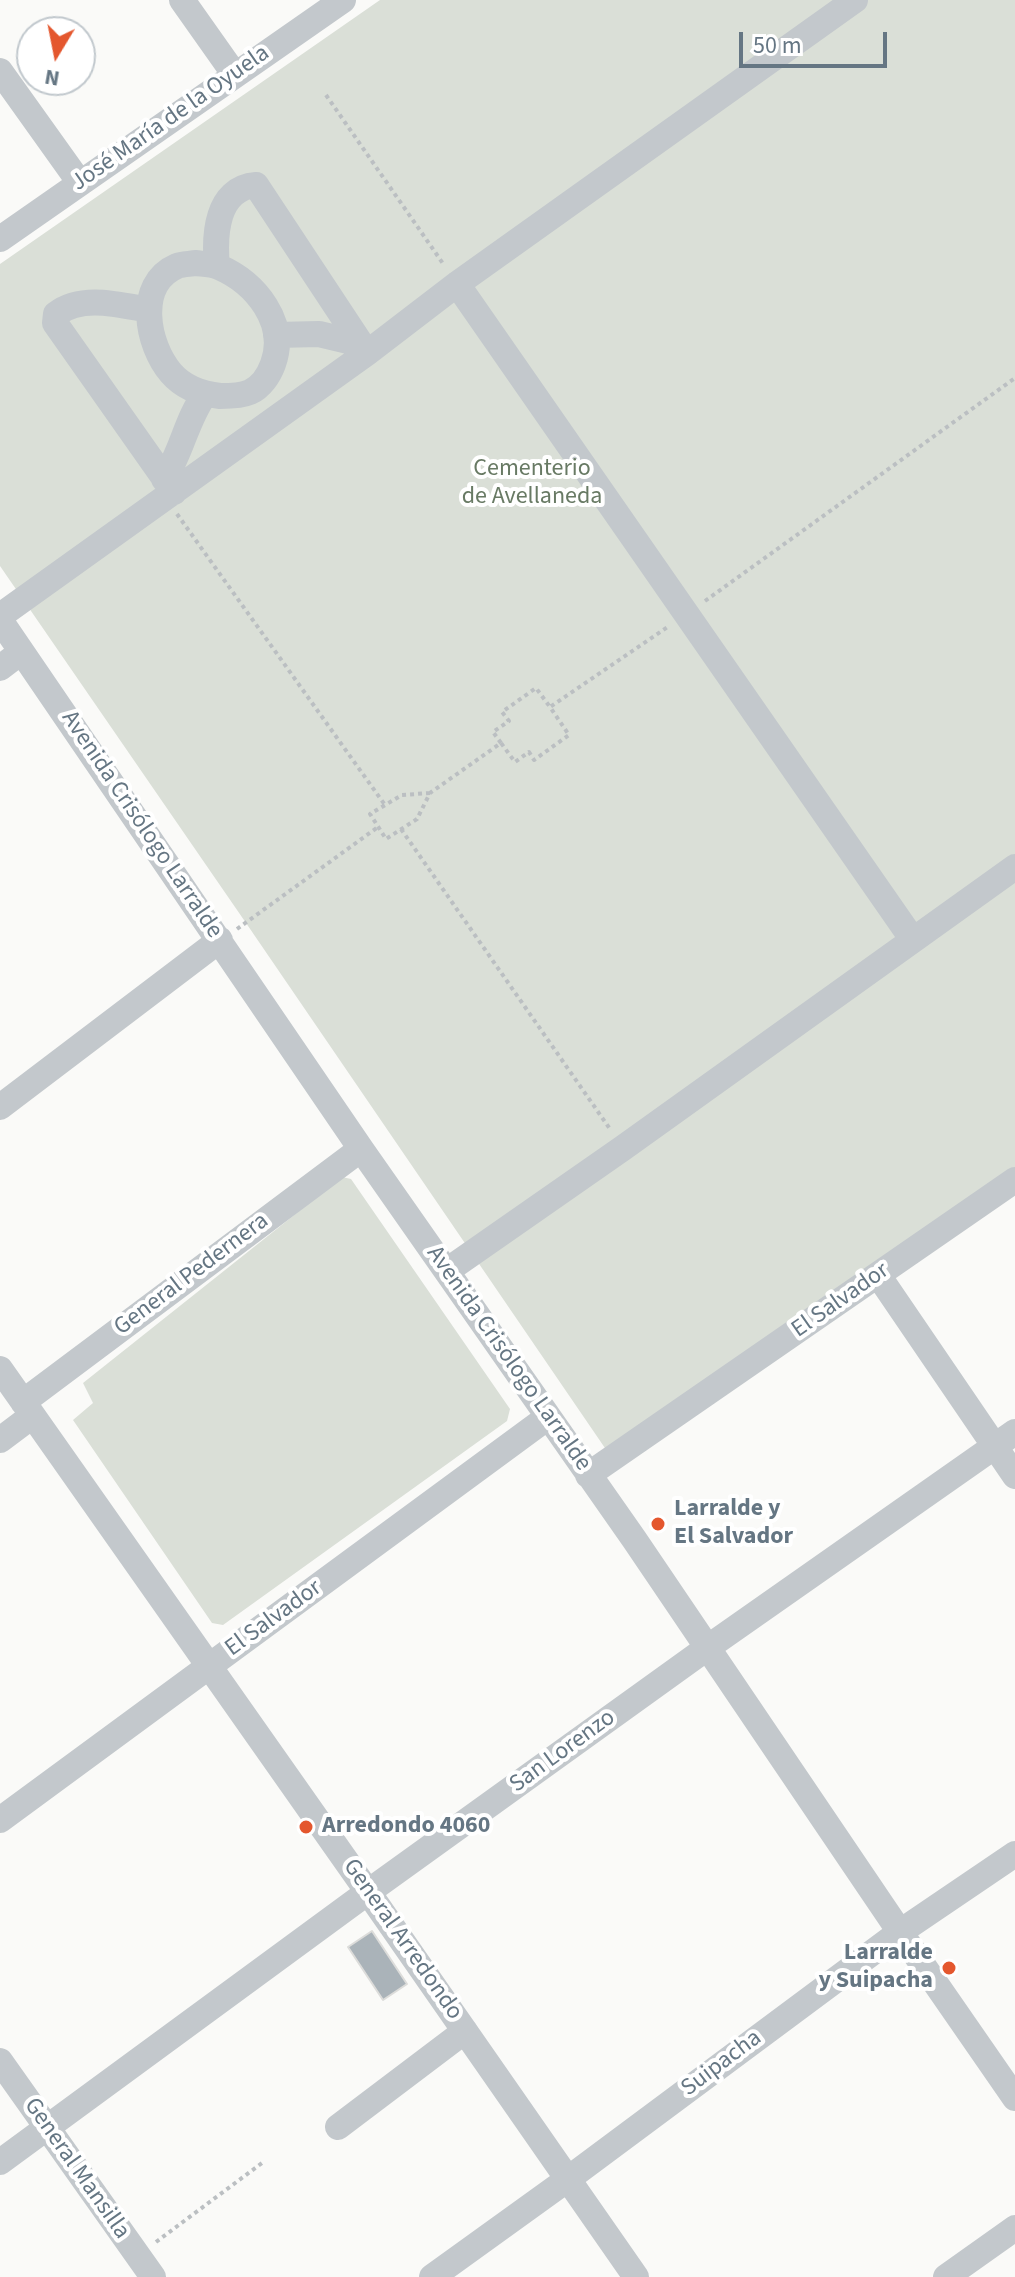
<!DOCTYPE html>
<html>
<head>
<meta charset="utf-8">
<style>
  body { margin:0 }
  #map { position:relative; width:1015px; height:2277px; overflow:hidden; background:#fafaf8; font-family:"Source Sans 3",sans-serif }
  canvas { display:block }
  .north { position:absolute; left:16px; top:16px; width:80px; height:80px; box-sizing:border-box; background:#fff; border:2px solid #c1c8cd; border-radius:50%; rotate:190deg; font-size:22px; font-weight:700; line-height:32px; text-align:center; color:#657683 }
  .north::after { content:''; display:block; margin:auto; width:28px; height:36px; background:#e4572e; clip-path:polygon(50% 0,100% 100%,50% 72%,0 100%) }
  .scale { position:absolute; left:739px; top:32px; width:148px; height:36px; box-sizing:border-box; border:4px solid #657683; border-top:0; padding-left:10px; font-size:24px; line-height:28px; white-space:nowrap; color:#657683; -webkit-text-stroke:6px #fff; paint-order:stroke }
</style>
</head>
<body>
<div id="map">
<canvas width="1015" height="2277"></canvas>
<div class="north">N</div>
<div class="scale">50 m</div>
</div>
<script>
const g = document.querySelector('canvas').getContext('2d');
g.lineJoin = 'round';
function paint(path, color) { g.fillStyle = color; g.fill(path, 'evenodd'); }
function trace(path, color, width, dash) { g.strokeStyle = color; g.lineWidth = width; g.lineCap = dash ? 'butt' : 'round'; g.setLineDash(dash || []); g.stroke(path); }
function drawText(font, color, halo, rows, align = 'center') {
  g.font = font + ' "Source Sans 3",sans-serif'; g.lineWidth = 8; g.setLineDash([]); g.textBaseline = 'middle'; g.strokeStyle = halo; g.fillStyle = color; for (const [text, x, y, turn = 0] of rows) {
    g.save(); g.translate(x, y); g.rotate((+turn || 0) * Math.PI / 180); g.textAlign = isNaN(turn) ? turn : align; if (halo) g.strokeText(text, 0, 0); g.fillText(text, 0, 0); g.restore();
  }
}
paint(new Path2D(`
  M380,0h635v1172l-408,279 -361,-528 -246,-357v-302z
  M342,1177l9,2 159,230 -3,12 -284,204 -11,-2 -139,-203 20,-17 -10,-20z`), '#dadfd7');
const building = new Path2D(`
  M372,1931l35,53 -24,16 -35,-53z`);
paint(building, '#aab3b9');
trace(building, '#dcdcda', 2);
trace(new Path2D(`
  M326,95l118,170
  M177,514l208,291
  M705,601l310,-223
  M501,743l-8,-11 16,-11 -7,-9 34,-24 14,19
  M430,793l-28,2 -32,19 16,25 31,-20 13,-26 71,-50 14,19 14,-10 5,8 35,-25 -19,-28 119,-81
  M401,829l209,300
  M237,929l141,-102
  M156,2242l106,-79`), '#bbbfc2', 4, [4, 4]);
trace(new Path2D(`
  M182,0l53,75
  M0,71l80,112
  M0,239l343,-239
  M195,263c8,1 17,1 24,4 37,16 69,56 54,97 -4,11 -12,23 -23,28 -9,4 -21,4 -30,4 -18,-2 -37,-9 -49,-23 -24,-28 -36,-89 6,-107 5,-2 13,-2 18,-3z
  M217,266c-3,-30 -1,-78 39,-81l111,168
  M457,284l456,656
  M149,310c-29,-5 -67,-16 -93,4l-1,9 119,169
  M276,335l43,-1 42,10
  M164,479c18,-27 22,-59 41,-85
  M0,616l367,-263 90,-69 398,-284
  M0,620l361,529 273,390 266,393 115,166
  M0,668l21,-16
  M0,1107l220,-167
  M448,1270l175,-122 392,-281
  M878,1275l137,201
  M0,1369l368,523 268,385
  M23,1402l338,-253
  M0,1440l32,-24
  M588,1475l427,-295
  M0,1820l548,-403
  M0,2061l153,216
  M338,2127l127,-96
  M0,2162l368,-270 339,-244 308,-216
  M432,2277l136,-98 332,-247 115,-78
  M946,2277l69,-49`), '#c3c8cc', 26);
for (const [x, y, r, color] of [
  [658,1524,8,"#e4572e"],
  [306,1827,8,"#e4572e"],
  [949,1968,8,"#e4572e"]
]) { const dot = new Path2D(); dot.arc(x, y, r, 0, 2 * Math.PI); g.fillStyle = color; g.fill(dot); trace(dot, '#fff', 3); }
drawText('24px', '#657683', '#fff', [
  ["José María de la Oyuela",171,119,-35],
  ["Avenida Crisólogo Larralde",141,825,56],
  ["General Pedernera",192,1275,-37],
  ["El Salvador",841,1301,-35],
  ["Avenida Crisólogo Larralde",508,1359,55],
  ["El Salvador",274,1619,-36],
  ["San Lorenzo",563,1752,-36],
  ["General Arredondo",402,1940,55],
  ["Suipacha",722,2064,-37],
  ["General Mansilla",76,2169,55]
]);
drawText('24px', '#687a64', '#fff', [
  ["Cementerio",532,470],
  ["de Avellaneda",532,498]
]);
drawText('bold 24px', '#657683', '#fff', [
  ["Larralde y",674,1510],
  ["El Salvador",674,1538],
  ["Arredondo 4060",322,1827],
  ["Larralde",933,1954,"right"],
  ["y Suipacha",933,1982,"right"]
], 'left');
</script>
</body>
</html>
